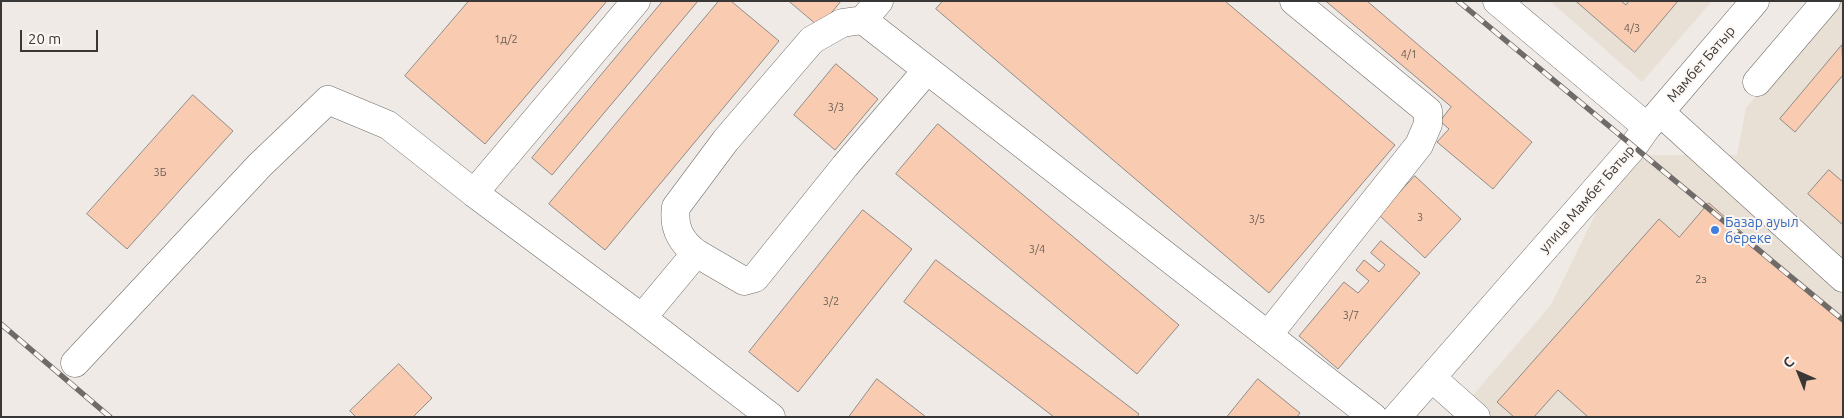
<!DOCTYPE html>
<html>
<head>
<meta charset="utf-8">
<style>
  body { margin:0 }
  #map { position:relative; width:1844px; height:418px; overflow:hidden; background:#efeae6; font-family:Ubuntu,sans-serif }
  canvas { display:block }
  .frame { position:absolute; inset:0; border:2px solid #393836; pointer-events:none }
  .north { position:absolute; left:1774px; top:348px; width:50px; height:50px; -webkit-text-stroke:4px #fcf7f3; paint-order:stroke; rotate:316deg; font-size:14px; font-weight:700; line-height:20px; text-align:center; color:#393836 }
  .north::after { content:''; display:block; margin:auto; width:18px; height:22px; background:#393836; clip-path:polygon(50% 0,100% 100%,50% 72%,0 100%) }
  .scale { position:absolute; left:20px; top:30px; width:78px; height:22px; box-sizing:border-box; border:2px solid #393836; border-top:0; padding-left:6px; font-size:15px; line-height:18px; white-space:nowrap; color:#393836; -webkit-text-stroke:4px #fcf7f3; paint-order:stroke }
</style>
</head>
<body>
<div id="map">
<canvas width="1844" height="418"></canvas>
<div class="frame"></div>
<div class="north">С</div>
<div class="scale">20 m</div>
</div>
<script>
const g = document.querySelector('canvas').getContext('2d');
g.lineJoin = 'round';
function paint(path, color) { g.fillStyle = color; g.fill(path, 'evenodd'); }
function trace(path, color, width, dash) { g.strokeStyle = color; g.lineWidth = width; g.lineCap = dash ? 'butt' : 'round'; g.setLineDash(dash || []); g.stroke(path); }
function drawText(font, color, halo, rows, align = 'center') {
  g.font = font + ' Ubuntu,sans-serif'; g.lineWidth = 4; g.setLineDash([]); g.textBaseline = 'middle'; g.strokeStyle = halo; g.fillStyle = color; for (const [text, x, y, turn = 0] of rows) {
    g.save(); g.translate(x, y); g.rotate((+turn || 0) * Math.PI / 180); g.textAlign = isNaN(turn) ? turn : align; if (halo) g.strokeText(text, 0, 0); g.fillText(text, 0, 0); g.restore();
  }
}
paint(new Path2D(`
  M1550,1h162l-70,81z
  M1839,1h4v416h-389l97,-112 73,-150h113l9,-47z`), '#e8dfd5');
const building = new Path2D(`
  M469,1h138l-122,143 -80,-68z
  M663,1h35l-146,174 -20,-17z
  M719,1h12l48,40 -174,209 -56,-46z
  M789,1h52l-21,26z
  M943,1h282l170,144 -126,148 -333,-284z
  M1326,1h41l165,141 -39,47 -56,-47 12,-13 -9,-8 11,-14z
  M1576,1h45l5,4 3,-4h49l-43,51z
  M1842,45l1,30 -48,57 -15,-13z
  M836,64l42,35 -43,51 -41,-35z
  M193,95l40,36 -106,118 -40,-35z
  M938,124l241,201 -42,49 -241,-200z
  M1829,170l14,12v43l-35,-31z
  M1415,176l46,43 -36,39 -46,-43z
  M1709,203l134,118v96h-255l-30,-27 -24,27h-20l-17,-15 162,-183 20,18z
  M863,210l49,39 -114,143 -49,-40z
  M1381,241l39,32 -82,96 -39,-33 45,-54 14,11 11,-12 -13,-11 8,-10 15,12 6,-7 -14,-12z
  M936,260l203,154 -2,3h-83l-150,-115z
  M399,364l33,34 -19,19h-57l-6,-6z
  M877,379l49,38h-77z
  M1258,379l42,34 -3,4h-70z`);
paint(building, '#f9ccb1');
trace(building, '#8f8a87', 1);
const minor = new Path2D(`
  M879,1l-16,19 510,397
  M1757,82l69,-81
  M1660,112l183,166
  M1648,126l107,-125
  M474,193l162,-192
  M696,253l48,28 11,-3 90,-112 82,-96
  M642,318l54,-65c-16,-12 -23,-26 -20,-46l50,-67 86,-100 30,-17 21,-3
  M1268,335l151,-190 9,-21v-13l-134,-110
  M75,363l185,-198 68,-65 60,25 86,68 168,125 129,99
  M1432,378l44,39`);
const major = new Path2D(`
  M1397,417l236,-270 14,-20 -150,-126`);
trace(minor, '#726e6a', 29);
trace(major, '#726e6a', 29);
trace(minor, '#fff', 28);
trace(major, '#fff', 28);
const rail = new Path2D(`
  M1458,1l385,319
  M1,324l109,93`);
trace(rail, '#6e6b69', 5.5);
trace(rail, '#fcf7f3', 4, [11]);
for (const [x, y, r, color] of [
  [1715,230,5,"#3f7fe0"]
]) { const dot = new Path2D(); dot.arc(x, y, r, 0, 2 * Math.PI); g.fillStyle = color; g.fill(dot); trace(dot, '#fcf7f3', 2); }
drawText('11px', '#695d55', null, [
  ["4/3",1632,28],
  ["1д/2",506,39],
  ["4/1",1409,54],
  ["3/3",836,107],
  ["3Б",160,172],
  ["3",1420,217],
  ["3/5",1257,219],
  ["3/4",1037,249],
  ["2з",1701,279],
  ["3/2",831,301],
  ["3/7",1351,315]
]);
drawText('14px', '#393836', '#fcf7f3', [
  ["Мамбет Батыр",1701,64,-49],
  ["улица Мамбет Батыр",1587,199,-49]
]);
drawText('14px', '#366cbe', '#fcf7f3', [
  ["Базар ауыл",1725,222],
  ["береке",1725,238]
], 'left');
</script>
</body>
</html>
